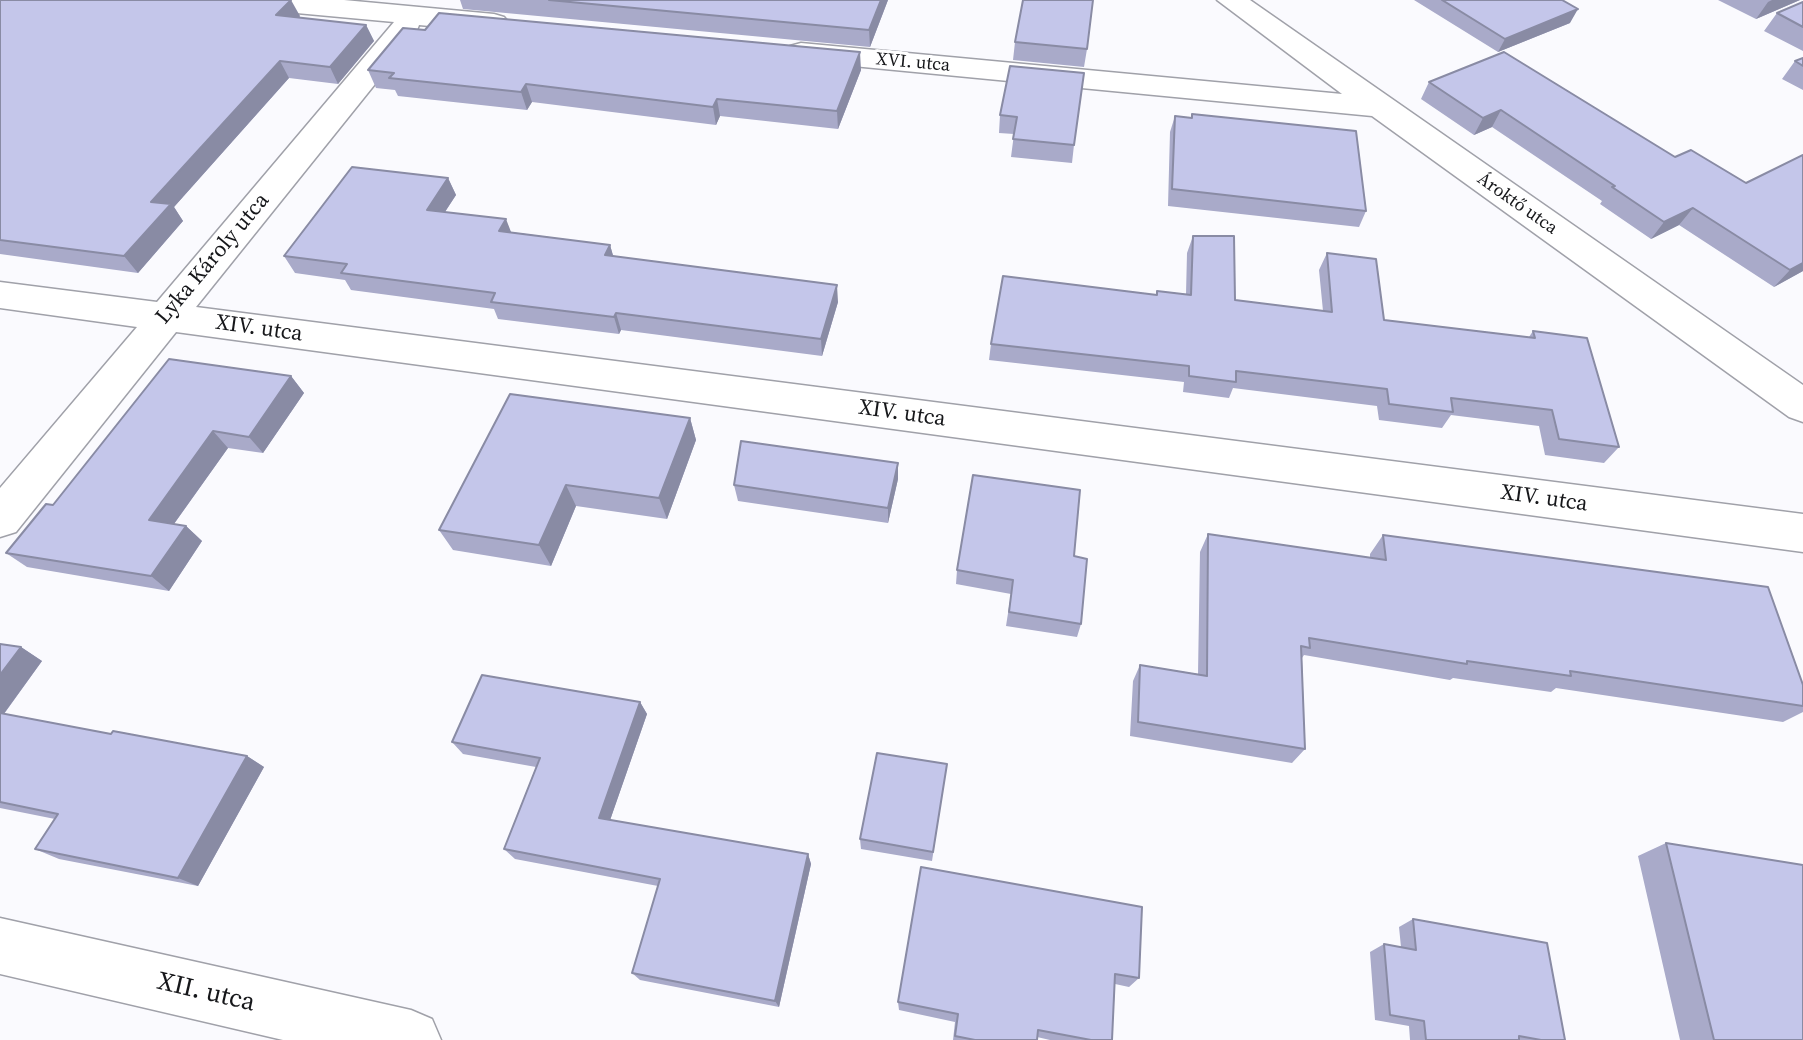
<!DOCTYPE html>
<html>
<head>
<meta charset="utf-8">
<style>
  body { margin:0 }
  canvas { display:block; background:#fafafe }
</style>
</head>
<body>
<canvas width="1803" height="1040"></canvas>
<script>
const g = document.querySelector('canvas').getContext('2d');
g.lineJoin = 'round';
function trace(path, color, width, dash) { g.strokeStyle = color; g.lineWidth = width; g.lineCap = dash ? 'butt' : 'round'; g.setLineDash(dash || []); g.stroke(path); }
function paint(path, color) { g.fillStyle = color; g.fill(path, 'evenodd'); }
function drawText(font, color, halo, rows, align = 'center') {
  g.font = font + ' "Source Serif 4",serif'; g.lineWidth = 6; g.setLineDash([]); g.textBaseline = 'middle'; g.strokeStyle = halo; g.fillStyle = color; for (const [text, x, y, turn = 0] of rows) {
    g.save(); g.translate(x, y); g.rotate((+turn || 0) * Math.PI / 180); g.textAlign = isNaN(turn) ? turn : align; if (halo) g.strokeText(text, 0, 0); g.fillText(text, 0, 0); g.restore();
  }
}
const minor = new Path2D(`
  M239,0h105l150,14 10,3 5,6 -5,6 -10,3 -75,-7 -3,8 -220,274 1607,207v38l-1627,-220 -160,200 -16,5v-49l137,-161 -137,-19v-26l157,20 237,-280 -141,-13 -10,-3z
  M1217,0h33l553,385v37l-14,-5 -417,-301 -571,-55 -11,-3 -4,-6 4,-6 11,-3 541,51z
  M0,918l411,92 21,9 9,21h-158l-283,-66z`);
trace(minor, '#a0a1a9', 3);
paint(minor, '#fff');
paint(new Path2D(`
  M0,0l300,16 -1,2 67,7 8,16 -36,43 -49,-6 -115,129 9,14 -45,52 -138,-19z
  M460,0h428l-18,47 -407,-38z
  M1414,0h148l8,23 -72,29z
  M1718,0h82l-44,19z
  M1803,2v49l-39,-20 13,-18z
  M1015,42l72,7 -3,18 -71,-7z
  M1803,58v32l-21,-11 13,-18z
  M1010,66l64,79 -2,18 -61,-6 3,-23 -15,-1 1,-18z
  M368,70h493l-23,59 -118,-13 -4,9 -184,-23 -5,8 -129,-14 -3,-6 -19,-2z
  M1429,82l246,75 71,26 57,-28v116l-29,16 -95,-62 -28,14 -51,-35 2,-3 -110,-74 -18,8 -53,-36z
  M1192,114l174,97 -7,16 -191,-21 2,-74 5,-16 16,2z
  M448,178l8,17 -11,17 66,20 99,13 3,11 225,46 -16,54 -201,-26 -2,4 -121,-15 -4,-10 -143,-19 -6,-10 -50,-7 -11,-17z
  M1193,236l42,64 88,11 -4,-41 8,-17 57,67 145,17 4,-6 86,116 -15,16 -59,-8 -6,-29 -88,-11 -9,13 -63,-8 -2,-14 -144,-18 -4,10 -46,-6 1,-10 -195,-22 2,-16 165,-49 1,-4 29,3 1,-41z
  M291,376l13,17 -41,60 -35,-5 -54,76 12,2 16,15 -33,50 -142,-24 -21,-14 47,-48z
  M690,418l6,22 -29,79 -91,-13 -25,60 -98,-16 -14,-20z
  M898,479l-10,44 -150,-22 -4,-16z
  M1208,534l162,24v-4l13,-19 420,150v27l-20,10 -227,-34 -5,4 -98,-14 -3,2 -146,-25 -2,3 3,91 -13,14 -162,-27 3,-55 7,-16 58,9 2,-122z
  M1074,556l7,68 -4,13 -71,-11 5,-32 -55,-10 1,-14z
  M0,644l21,3 21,14 -38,53 107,20 136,22 17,11 -66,119 -139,-27 -24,-10 20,-30 -55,-11z
  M640,702l7,12 -37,106 198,34 3,10 -32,143 -139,-27 -8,-7 26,-87 -143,-27 -11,-10 32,-82 -73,-13 -11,-12z
  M947,764l-15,97 -71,-12 -1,-10z
  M1666,843l137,197h-123l-42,-184z
  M921,867l218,111 -10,9 -14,-3 -3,56h-62l-13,-3v3h-84l2,-18 -56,-12 -1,-8z
  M1413,919l152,121h-155l-1,-14 -34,-6 -5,-68 14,-8 17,3 -2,-20z`), '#a9aac9');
paint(new Path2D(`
  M291,0l9,16 -15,16 -9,-17z
  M881,0h7l-18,47 -1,-17z
  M1772,0h28l-44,19 12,-17z
  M1578,9l-8,14 -72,29 7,-13z
  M366,25l8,16 -36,43 -8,-17z
  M860,52l1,18 -23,59 -1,-18z
  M280,61l9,17 -115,129 9,14 -45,52 -14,-17 27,-54z
  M526,84l6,18 -5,8 -6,-18z
  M717,99l3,17 -4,9 -3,-18z
  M1501,110l-9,17 -18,8 9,-17z
  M448,178l8,17 -21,32 -8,-17z
  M1693,208l-14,17 -28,14 13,-17z
  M506,219l7,18 -14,-6z
  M610,245l5,17 -10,-7z
  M1803,263v8l-29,16 16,-17z
  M837,285l1,17 -16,54 -1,-17z
  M616,313l5,17 -2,4 -5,-17z
  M291,376l13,17 -41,60 -14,-16z
  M690,418l6,22 -29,79 -8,-21z
  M213,431l15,17 -62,87 -17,-15z
  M898,463v16l-10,44v-15z
  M566,485l10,21 -25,60 -12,-21z
  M186,526l16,15 -33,50 -18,-15z
  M21,647l21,14 -42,58v-44z
  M640,702l7,12 -40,115 -8,-11z
  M247,756l17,11 -66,119 -20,-8z
  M808,854l3,10 -32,143 -4,-6z`), '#898ba4');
const building = new Path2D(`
  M0,0h291l-15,15 90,10 -36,42 -50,-6 -129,141 20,2 -47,52 -124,-16z
  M549,0h332l-12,30z
  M1023,0h70l-6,49 -72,-7z
  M1442,0h120l16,9 -73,30z
  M1803,2v25l-26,-14z
  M439,13l421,39 -23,59 -120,-12 -4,8 -187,-23 -5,8 -132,-14 5,-5 -26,-3 35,-42 22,2z
  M1504,52l171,105 16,-7 55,33 57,-28v108l-13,7 -97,-62 -29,14 -52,-35 3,-1 -114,-76 -18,8 -54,-36z
  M1803,58v8l-8,-5z
  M1010,66l74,7 -10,72 -61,-6 4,-22 -17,-2z
  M1192,114l164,17 10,80 -194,-22 3,-73 17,2z
  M352,167l96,11 -21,32 79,9 -7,12 111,14 -5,10 232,30 -16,54 -205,-26 -2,4 -123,-15 4,-9 -154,-20 6,-9 -63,-8z
  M1193,236h41l1,64 97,12 -5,-59 49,6 8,61 151,18 -2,-7 54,7 32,109 -60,-8 -7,-29 -101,-12 2,14 -64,-8 -2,-15 -151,-18v11l-47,-6v-10l-198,-22 12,-68 154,19v-4l34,4z
  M169,359l122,17 -42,61 -36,-6 -64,89 37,6 -35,50 -145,-23 40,-49 7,1z
  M510,394l180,24 -31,80 -93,-13 -27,60 -100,-15z
  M741,441l157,22 -10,45 -154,-23z
  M973,475l107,15 -6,66 13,3 -6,65 -72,-12 4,-32 -56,-10z
  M1208,534l178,26 -3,-25 385,52 35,98v21l-233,-35 1,5 -104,-15v3l-158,-26 1,10 -9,-2 4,103 -167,-27 2,-57 67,11z
  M0,644l21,3 -21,28z
  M482,675l158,27 -41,116 209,36 -33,147 -143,-28 28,-94 -156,-30 36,-91 -88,-16z
  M0,713l111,21 2,-3 134,25 -69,122 -143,-29 23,-35 -58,-12z
  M877,753l70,11 -14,88 -73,-13z
  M1666,843l137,22v175h-89z
  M921,867l221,40 -3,71 -24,-4 -3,66h-21l-53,-10 -1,10h-62l-20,-4 3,-22 -60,-12z
  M1413,919l134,24 18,97h-24l-22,-4v4h-93l-2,-19 -34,-6 -6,-71 32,6z`);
paint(building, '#c4c6ea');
trace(building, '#898ba4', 2);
drawText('18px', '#16171a', '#fff', [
  ["XVI. utca",913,63,5],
  ["Ároktő utca",1517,204,35]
]);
drawText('22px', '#16171a', '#fff', [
  ["Lyka Károly utca",213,259,-50],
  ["XIV. utca",259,329,8],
  ["XIV. utca",902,414,8],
  ["XIV. utca",1544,499,8]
]);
drawText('26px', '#16171a', '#fff', [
  ["XII. utca",206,993,13]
]);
</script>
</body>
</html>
